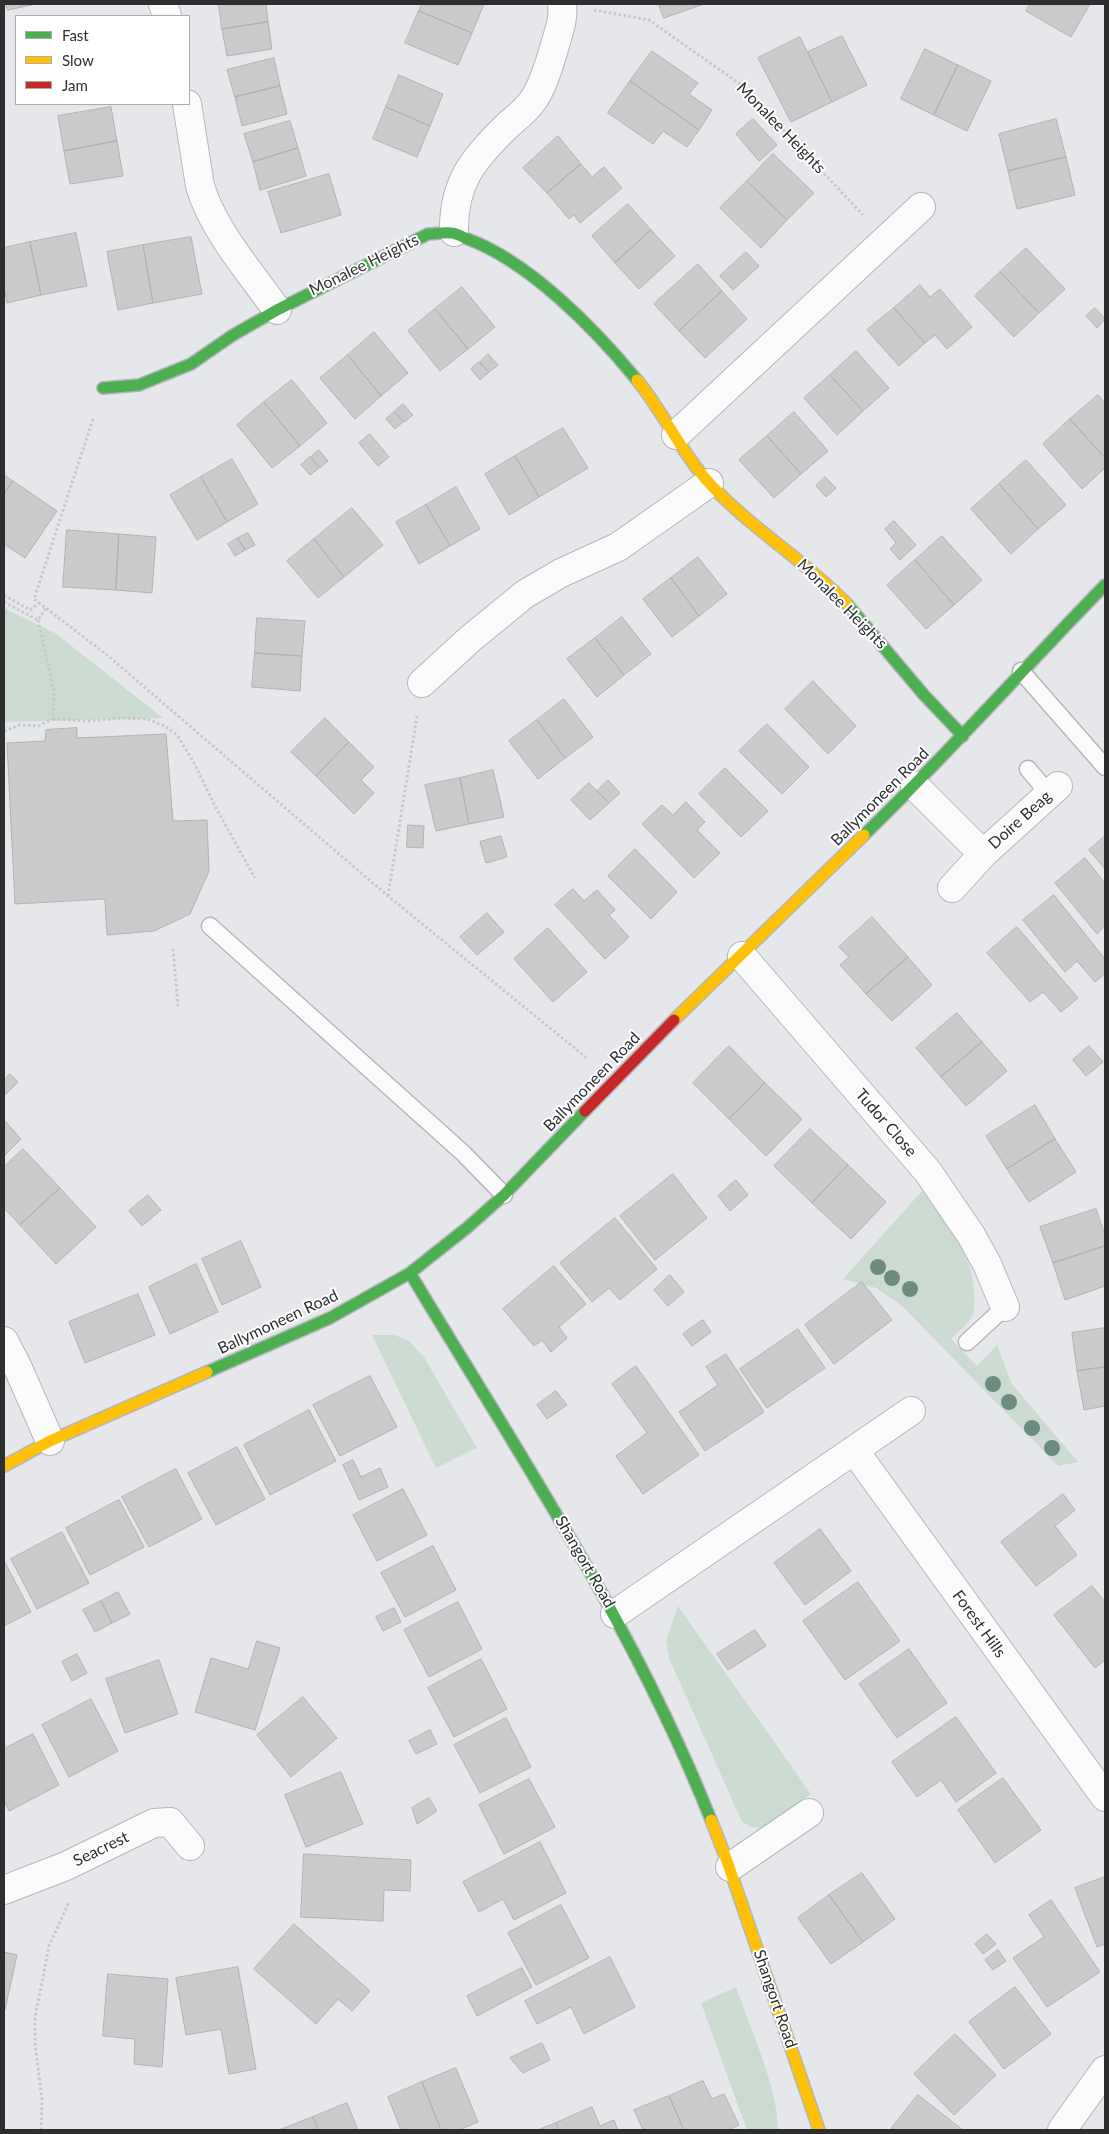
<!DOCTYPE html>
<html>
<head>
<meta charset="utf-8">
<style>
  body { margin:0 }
  #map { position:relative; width:1109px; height:2134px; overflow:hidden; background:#e6e7eb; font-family:Lato,sans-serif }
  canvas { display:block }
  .frame { position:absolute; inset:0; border:5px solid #2d2e30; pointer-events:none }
  .legend { position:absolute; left:15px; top:15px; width:175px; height:90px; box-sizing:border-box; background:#fff; border:1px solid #ababac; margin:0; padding:6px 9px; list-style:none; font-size:15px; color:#2d2e30 }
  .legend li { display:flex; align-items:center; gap:10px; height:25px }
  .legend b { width:25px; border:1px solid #ababac }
</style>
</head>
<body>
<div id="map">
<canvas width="1109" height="2134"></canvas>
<div class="frame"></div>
<ul class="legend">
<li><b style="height:6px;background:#4caf50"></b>Fast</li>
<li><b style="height:6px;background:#ffc107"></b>Slow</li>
<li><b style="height:6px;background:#c62828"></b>Jam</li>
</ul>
</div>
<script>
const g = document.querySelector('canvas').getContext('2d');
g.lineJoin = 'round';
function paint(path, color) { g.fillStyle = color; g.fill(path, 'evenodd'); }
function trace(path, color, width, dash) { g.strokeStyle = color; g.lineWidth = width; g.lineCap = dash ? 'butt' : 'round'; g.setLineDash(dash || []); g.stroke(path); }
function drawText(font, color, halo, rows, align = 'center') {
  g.font = font + ' Lato,sans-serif'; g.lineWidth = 4; g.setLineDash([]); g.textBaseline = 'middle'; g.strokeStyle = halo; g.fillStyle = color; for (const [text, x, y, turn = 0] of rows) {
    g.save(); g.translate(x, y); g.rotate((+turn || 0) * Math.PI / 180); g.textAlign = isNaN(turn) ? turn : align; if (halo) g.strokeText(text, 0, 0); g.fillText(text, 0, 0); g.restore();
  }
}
paint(new Path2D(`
  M4,608l51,25 108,85 -159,4z
  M922,1191c25,32 48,56 52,98 0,9 2,19 -2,27 -4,9 -15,16 -21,23l26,27 20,-21 15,39 66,78 -20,4 -156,-160 -26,-18 -33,-9z
  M372,1335h22l14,5 16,17 53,91 -41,20z
  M678,1606l133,188 -49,34 -11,-1 -9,-5 -73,-164 -3,-17z
  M736,1987c14,41 42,101 42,143h-31l-46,-127z`), '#cbdbd2');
const building = new Path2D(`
  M6,4h30l-28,6z
  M219,4h47l2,18 -46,7z
  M422,4h62l-12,29 -53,-22z
  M659,4h45l-40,14z
  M1030,4h60l-19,33 -45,-26z
  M419,11l53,22 -14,32 -53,-22z
  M268,22l4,27 -45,7 -5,-27z
  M842,36l25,49 -35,17 -24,-50z
  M800,37l32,65 -41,20 -33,-64z
  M925,49l33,16 -24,50 -33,-16z
  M652,51l46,32 -9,11 23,16 -13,20 -69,-49z
  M274,58l6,28 -45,11 -8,-27z
  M958,65l33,16 -24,50 -33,-16z
  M399,75l44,19 -13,32 -44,-19z
  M630,81l69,49 -12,17 -24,-16 -10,13 -45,-31z
  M280,86l7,28 -45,12 -7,-29z
  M111,107l6,34 -53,10 -6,-35z
  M386,107l44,19 -13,31 -44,-18z
  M753,119l24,26 -18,16 -23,-27z
  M1056,119l10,38 -58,14 -9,-37z
  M290,121l8,27 -45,14 -9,-28z
  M558,136l23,28 -34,29 -24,-25z
  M117,141l6,35 -53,8 -6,-33z
  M298,148l8,28 -46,14 -7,-28z
  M773,154l41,39 -27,27 -40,-39z
  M1066,157l9,38 -58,14 -9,-38z
  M581,164l11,13 12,-10 18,21 -42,35 -6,-8 -5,4 -22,-26z
  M329,174l12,41 -60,18 -13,-41z
  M747,181l40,39 -26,28 -41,-40z
  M628,204l23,26 -36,33 -23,-27z
  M651,230l24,26 -36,33 -24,-26z
  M76,233l11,53 -46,9 -11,-53z
  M191,237l11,57 -49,9 -10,-58z
  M30,242l11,53 -34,8 -3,-16v-39z
  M143,245l10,58 -35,7 -11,-58z
  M1026,248l39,41 -26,24 -39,-41z
  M746,252l13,14 -26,24 -13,-14z
  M698,264l24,27 -43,40 -25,-27z
  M1000,272l39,41 -25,24 -39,-41z
  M920,285l10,12 10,-8 32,38 -25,22 -12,-14 -10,8 -31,-35z
  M462,287l33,40 -27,22 -33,-40z
  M722,291l25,28 -42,39 -26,-27z
  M894,308l31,35 -26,23 -32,-36z
  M1095,308l10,11 -8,9 -11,-12z
  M435,309l33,40 -28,22 -32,-40z
  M374,332l34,41 -27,23 -33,-41z
  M856,351l33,37 -26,23 -33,-36z
  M488,354l10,11 -9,7 -9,-10z
  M348,355l33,41 -26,23 -35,-41z
  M479,362l10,10 -9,8 -9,-11z
  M830,375l33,36 -26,24 -33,-37z
  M292,380l35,43 -27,23 -36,-44z
  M1098,395l7,8v55l-35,-39z
  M264,402l36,44 -28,22 -35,-43z
  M403,404l10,11 -9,7 -9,-11z
  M394,412l9,10 -8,7 -9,-10z
  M794,412l34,39 -27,23 -34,-38z
  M1070,419l35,39v10l-23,21 -39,-45z
  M563,428l25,40 -49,29 -24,-41z
  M370,434l19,23 -11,9 -19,-23z
  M767,436l34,38 -27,24 -35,-38z
  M319,450l9,11 -8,7 -9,-11z
  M515,456l24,41 -30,18 -24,-41z
  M310,457l9,11 -9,7 -9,-10z
  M232,459l26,45 -31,18 -26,-45z
  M1026,460l40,45 -28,24 -39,-45z
  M4,475l9,6 -9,13z
  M201,477l26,45 -30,18 -27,-45z
  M825,477l11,11 -10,9 -10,-11z
  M13,481l44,30 -32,47 -21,-14v-50z
  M999,484l39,45 -27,25 -40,-45z
  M456,487l24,42 -30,17 -24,-41z
  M426,505l24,41 -31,18 -23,-42z
  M352,508l31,37 -39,32 -30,-38z
  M894,521l22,24 -16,15 -10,-11 6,-6 -11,-14z
  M67,530l52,4 -3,56 -53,-3z
  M248,533l7,12 -10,5 -7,-12z
  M119,534l37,3 -4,56 -36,-3z
  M942,536l40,44 -28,25 -39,-45z
  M238,538l7,12 -10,6 -7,-12z
  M314,539l30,38 -26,21 -31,-37z
  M698,557l29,37 -28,22 -28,-38z
  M915,560l39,45 -28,24 -39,-44z
  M671,578l28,38 -27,21 -29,-38z
  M622,617l29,37 -27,21 -29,-37z
  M257,618l48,3 -3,35 -47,-3z
  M595,638l29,37 -27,22 -30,-38z
  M255,653l47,3 -2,35 -48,-4z
  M813,681l43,45 -28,28 -43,-45z
  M564,699l29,38 -28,21 -28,-38z
  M325,718l24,24 -33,34 -25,-24z
  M537,720l28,38 -27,21 -29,-38z
  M767,724l42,43 -27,27 -43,-43z
  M77,728v10l89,-4 7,87 34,-1 2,51 -19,43 -36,17 -47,4 -2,-36 -90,5 -8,-161 38,-2 1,-11z
  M349,742l25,25 -13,13 13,13 -20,21 -38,-38z
  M725,768l43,43 -27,26 -42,-43z
  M493,770l11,47 -35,7 -9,-46z
  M460,778l9,46 -33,7 -11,-46z
  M608,780l12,13 -11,10 -12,-12z
  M589,783l20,20 -19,17 -19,-20z
  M686,802l19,20 -8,8 23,23 -26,25 -52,-54 20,-19 11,10z
  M408,825l16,1 -1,22 -16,-1z
  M501,836l6,21 -21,6 -6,-21z
  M1105,836v33l-16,-19z
  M635,849l42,43 -26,27 -43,-43z
  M1085,858l20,25v43l-8,8 -42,-51z
  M573,889l11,12 13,-11 18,20 -6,5 20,22 -24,22 -50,-54z
  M1054,895l51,64v15l-10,8 -18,-21 -12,11 -42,-52z
  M487,913l17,19 -27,23 -17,-18z
  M872,917l36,40 -42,37 -26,-29 9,-8 -10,-10z
  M1017,927l61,71 -17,14 -18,-20 -13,10 -43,-49z
  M548,928l39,44 -34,30 -39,-43z
  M908,957l24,28 -40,36 -26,-27z
  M957,1013l25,29 -41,35 -25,-29z
  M982,1042l25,29 -41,35 -25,-29z
  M729,1046l36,37 -36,36 -36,-36z
  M1089,1046l14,16 -17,14 -13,-16z
  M10,1074l8,8 -12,12 -2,-3v-10z
  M765,1083l37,36 -36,37 -37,-37z
  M1035,1105l20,34 -48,30 -21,-33z
  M4,1120l17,19 -17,17z
  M810,1129l38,36 -36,38 -38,-37z
  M1055,1139l21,33 -47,30 -22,-33z
  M23,1149l37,39 -40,37 -16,-17v-41z
  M848,1165l38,37 -35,37 -39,-36z
  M673,1174l34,44 -52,42 -35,-44z
  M736,1180l12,15 -18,16 -12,-15z
  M60,1188l36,39 -40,37 -36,-39z
  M148,1195l13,15 -19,16 -13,-15z
  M1096,1209l9,26v11l-52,17 -13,-36z
  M615,1218l42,51 -37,31 -11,-12 -17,14 -32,-39z
  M241,1241l20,46 -39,18 -20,-46z
  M1105,1246v40l-40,14 -12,-37z
  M196,1264l22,48 -48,22 -21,-47z
  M554,1266l32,38 -27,23 8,11 -16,14 -9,-12 -8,6 -31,-37z
  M670,1275l14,17 -16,14 -14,-16z
  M862,1282l30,38 -58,44 -29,-39z
  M138,1294l17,41 -70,28 -16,-41z
  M703,1320l8,12 -19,14 -9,-12z
  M1105,1328v39l-28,4 -5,-38z
  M798,1329l27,39 -58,40 -27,-39z
  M726,1354l38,58 -59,39 -26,-39 39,-27 -12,-18z
  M636,1366l63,89 -56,39 -27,-38 31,-23 -35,-49z
  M1105,1367v39l-21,4 -7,-39z
  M370,1376l27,51 -57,29 -27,-51z
  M556,1391l11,14 -20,14 -10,-14z
  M309,1410l27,51 -66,34 -26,-50z
  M237,1447l28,52 -49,26 -28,-52z
  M353,1460l8,17 19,-9 8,19 -29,13 -16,-35z
  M176,1469l26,50 -53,28 -27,-50z
  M403,1489l24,46 -50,26 -24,-46z
  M1063,1494l12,16 -20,16 22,29 -41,31 -35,-44z
  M119,1500l25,47 -54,28 -24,-47z
  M820,1529l31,42 -46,34 -31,-42z
  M62,1532l27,51 -52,26 -26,-50z
  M433,1546l23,44 -51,27 -24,-44z
  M4,1561l27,51 -27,14z
  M858,1582l42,59 -55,39 -42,-59z
  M1092,1586l13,16v58l-10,8 -41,-53z
  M118,1592l12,22 -18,9 -11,-22z
  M101,1601l11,22 -17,9 -12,-22z
  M458,1602l24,47 -53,28 -25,-47z
  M394,1608l7,14 -18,9 -7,-14z
  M755,1630l11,16 -38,24 -11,-16z
  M257,1641l23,7 -25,82 -60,-18 16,-54 37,11z
  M909,1649l38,54 -50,35 -38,-54z
  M77,1654l10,19 -15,8 -10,-19z
  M481,1659l26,50 -53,28 -26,-49z
  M159,1660l19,54 -53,19 -19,-54z
  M303,1697l34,41 -46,39 -34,-42z
  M91,1699l27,52 -49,26 -27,-52z
  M956,1717l40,56 -40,29 -15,-22 -24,17 -25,-35z
  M506,1718l25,49 -51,26 -26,-48z
  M430,1730l7,14 -21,10 -7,-13z
  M33,1734l26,51 -50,26 -5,-11v-51z
  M341,1772l22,52 -57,23 -21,-52z
  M1003,1778l38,52 -46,33 -37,-53z
  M529,1779l26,48 -51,27 -25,-49z
  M429,1798l8,13 -20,13 -5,-16z
  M540,1842l26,51 -52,27 -11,-21 -24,13 -16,-30z
  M304,1854l107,6 -1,31 -26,-1 -1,31 -82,-4z
  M862,1873l33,46 -32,23 -34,-47z
  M1105,1877v67l-8,3 -22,-59z
  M829,1895l34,47 -32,22 -33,-46z
  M1051,1900l49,72 -53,35 -34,-49 31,-21 -15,-22z
  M561,1905l28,53 -53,27 -28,-52z
  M294,1924l76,67 -18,20 -14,-12 -22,25 -62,-55z
  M987,1934l9,10 -13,10 -8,-10z
  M998,1950l8,11 -13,9 -8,-10z
  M4,1952l13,3 -12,55h-1z
  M610,1957l25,50 -51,27 -13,-27 -34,17 -12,-23z
  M238,1967l18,102 -27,5 -8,-45 -35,6 -10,-57z
  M522,1968l10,19 -55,29 -10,-20z
  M108,1974l60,5 -6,88 -28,-3 1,-25 -32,-3z
  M1015,1987l36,47 -47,35 -35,-47z
  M955,2034l41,41 -42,40 -40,-41z
  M542,2043l8,17 -27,13 -13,-15z
  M456,2068l22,54 -19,8h-18l-19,-48z
  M703,2081l9,18 12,-5 15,31 -11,5h-44l-15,-34z
  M422,2082l19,48h-40l-13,-33z
  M918,2095l45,35h-73z
  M669,2096l15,34h-41l-9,-20z
  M347,2103l11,27h-40l-5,-13z
  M592,2107l8,19 14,-6 4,10h-59l-3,-7z
  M313,2117l5,13h-39z
  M556,2123l3,7h-21z`);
paint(building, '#cccbcc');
trace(building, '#b2b2b2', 1);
const lane = new Path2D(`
  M1021,671l84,96
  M1028,769l21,25
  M210,926l253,227 41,42
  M967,1342l38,-35`);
const street = new Path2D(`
  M163,4l4,12
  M187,104l13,82c13,44 50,86 77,124
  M454,232c-1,-49 19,-73 53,-106 9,-8 20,-16 27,-27 10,-15 16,-37 21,-54 4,-14 9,-27 7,-41
  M676,435l245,-228
  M422,683l48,-44 55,-45 36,-21 57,-26 91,-64
  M915,786l68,68
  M952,888l31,-34 75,-68
  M742,956l186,216 43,63 16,29 18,43
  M4,1341l14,27 32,73
  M854,1450l251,347
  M615,1614l296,-203
  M730,1867l79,-54
  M4,1890l62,-24 88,-43 16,-1 20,24
  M1062,2130l43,-60`);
const fast = new Path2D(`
  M103,388l36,-3 52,-21 42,-29 44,-25 151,-76c7,0 16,-2 23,-1 5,0 10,3 14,5 63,22 130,91 172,142
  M848,605l76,90 39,41
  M864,835c83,-80 160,-167 241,-250
  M410,1273c107,178 224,353 301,547
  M207,1372l123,-54 80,-45 58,-46 36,-32 81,-84`);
const slow = new Path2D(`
  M637,380c27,33 45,74 74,105 42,45 95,76 137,120
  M674,1020l190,-185
  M4,1466l46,-25 157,-69
  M711,1820l16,41 92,269`);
const jam = new Path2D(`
  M585,1111l89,-91`);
trace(lane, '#b5b6b9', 19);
trace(street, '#b5b6b9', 30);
trace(fast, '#b5b6b9', 14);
trace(slow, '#b5b6b9', 14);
trace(jam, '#b5b6b9', 14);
trace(new Path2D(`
  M594,10l55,10 91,64 123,131
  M93,419l-59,180 73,56 281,241 200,163
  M4,595l26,15 9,-7
  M4,602l34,18 8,-12
  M53,719l35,2 35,-3 24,1 18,7 12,9 16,26 24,49 38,68
  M4,731l16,-6 18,1 15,-7 1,-28 -16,-71
  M388,896l29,-180
  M173,949l5,57
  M41,2130l1,-30 -7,-58v-24l14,-72 20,-44`), '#c8c8c9', 3, [2.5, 2.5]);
trace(lane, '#fbfbfc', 16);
trace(street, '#fbfbfc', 28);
trace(fast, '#4caf50', 11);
trace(slow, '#ffc107', 11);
trace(jam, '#c62828', 11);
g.fillStyle = '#6b8c7f';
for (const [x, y] of [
  [878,1267],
  [892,1278],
  [910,1289],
  [993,1384],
  [1009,1402],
  [1032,1428],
  [1052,1448]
]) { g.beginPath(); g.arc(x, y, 8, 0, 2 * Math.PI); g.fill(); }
drawText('16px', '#2d2e30', '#fff', [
  ["Monalee Heights",781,128,46],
  ["Monalee Heights",364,265,-26],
  ["Monalee Heights",842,604,45],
  ["Ballymoneen Road",880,797,-45],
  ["Doire Beag",1020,820,-42],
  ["Ballymoneen Road",592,1082,-46],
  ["Tudor Close",886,1123,49],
  ["Ballymoneen Road",278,1322,-25],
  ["Shangort Road",585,1562,60],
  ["Forest Hills",979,1624,54],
  ["Seacrest",101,1849,-26],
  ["Shangort Road",775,1999,71]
]);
</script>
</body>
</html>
